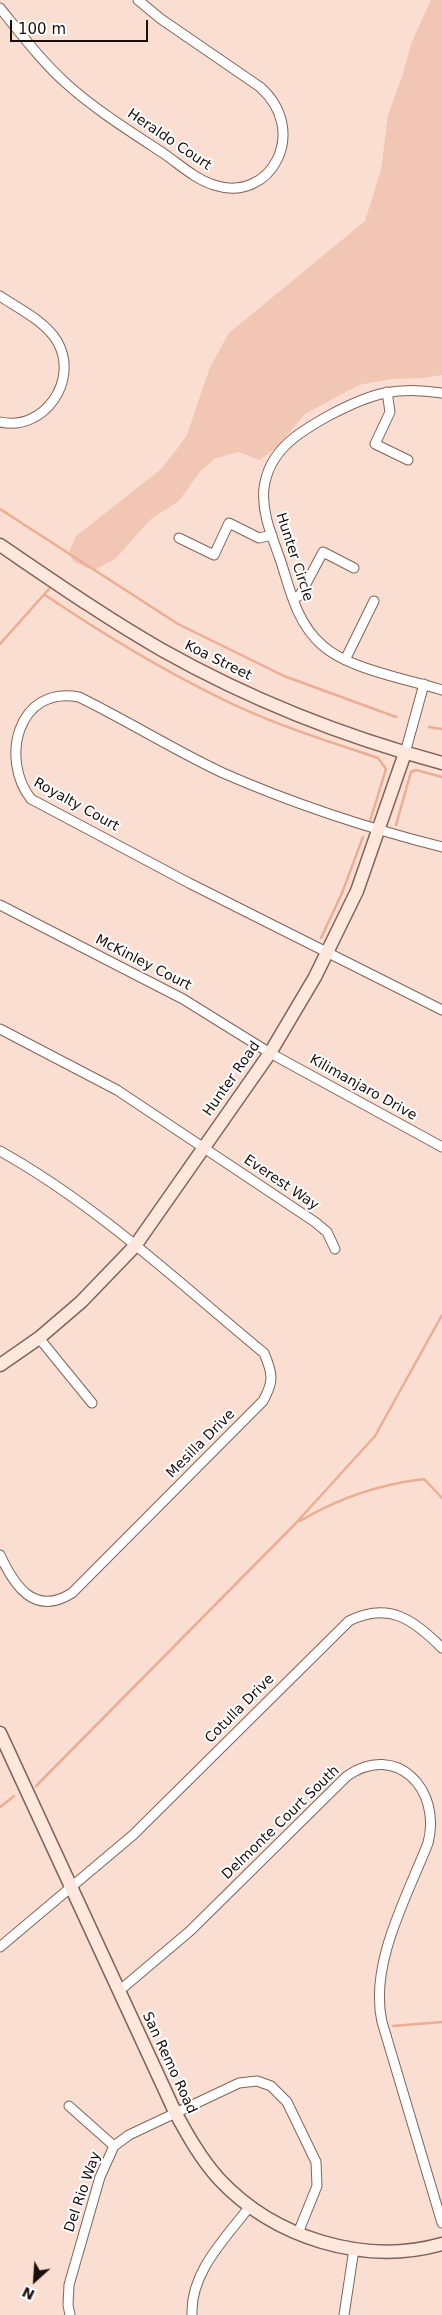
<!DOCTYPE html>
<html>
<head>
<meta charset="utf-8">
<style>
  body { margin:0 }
  #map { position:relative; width:442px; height:2315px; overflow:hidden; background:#faded2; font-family:"DejaVu Sans",sans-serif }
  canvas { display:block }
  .north { position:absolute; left:10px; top:2255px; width:50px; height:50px; -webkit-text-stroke:4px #fff; paint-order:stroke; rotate:206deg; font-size:14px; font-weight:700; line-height:20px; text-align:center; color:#1b0f0b }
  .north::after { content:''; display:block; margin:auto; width:18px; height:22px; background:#1b0f0b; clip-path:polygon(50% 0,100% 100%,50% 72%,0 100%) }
  .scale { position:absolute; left:10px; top:20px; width:138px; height:22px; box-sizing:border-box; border:2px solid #1b0f0b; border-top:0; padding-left:6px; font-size:15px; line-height:18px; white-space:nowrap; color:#1b0f0b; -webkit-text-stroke:4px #fff; paint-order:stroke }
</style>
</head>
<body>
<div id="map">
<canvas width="442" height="2315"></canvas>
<div class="north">N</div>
<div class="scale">100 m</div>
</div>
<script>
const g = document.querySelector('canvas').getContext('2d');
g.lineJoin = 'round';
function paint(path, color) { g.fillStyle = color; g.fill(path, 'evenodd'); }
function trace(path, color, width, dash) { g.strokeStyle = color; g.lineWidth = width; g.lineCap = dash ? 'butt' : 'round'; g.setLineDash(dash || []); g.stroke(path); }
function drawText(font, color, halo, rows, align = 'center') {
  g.font = font + ' "DejaVu Sans",sans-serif'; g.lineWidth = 4; g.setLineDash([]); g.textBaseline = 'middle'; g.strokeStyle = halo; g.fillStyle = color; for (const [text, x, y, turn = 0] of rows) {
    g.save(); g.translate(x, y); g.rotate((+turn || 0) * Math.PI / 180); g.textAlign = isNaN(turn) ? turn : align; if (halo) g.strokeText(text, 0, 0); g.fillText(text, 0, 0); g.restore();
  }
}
paint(new Path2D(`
  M431,0h11v375l-18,3 -33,1 -32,6 -54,29 -27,32 -18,14 -22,-8 -24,7 -15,14 -20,28 -28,18 -36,40 -19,10 -9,-1 -14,-7 -4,-9 7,-16 84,-66 14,-17 13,-18 23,-68 19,-34 136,-112 16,-51 7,-55 15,-41 8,-30z`), '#f1c6b4');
trace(new Path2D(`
  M0,509l178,115 106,52 112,41
  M45,595c55,37 114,73 173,102 51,26 107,43 160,61l8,11 -16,52
  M0,644l49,-55
  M429,727l13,2
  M396,825l15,-53 5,-2 26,7
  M321,938l21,-45 21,-56
  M300,1521c37,-22 81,-37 124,-42l18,19
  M36,1786l260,-263 79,-87 67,-121
  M0,1807l14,-11
  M393,2026l49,-4`), '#ebad94', 2.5);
const street = new Path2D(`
  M0,8c21,26 42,54 68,77 28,25 63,47 95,68 16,11 32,26 51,32 57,19 96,-54 46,-98l-99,-68 -23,-19
  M0,296c19,13 45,25 57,45 23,39 -13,91 -57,81
  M387,392l3,20 -15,32 33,16
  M442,393c-19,-3 -38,-4 -57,0 -20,4 -38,13 -55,22 -31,17 -61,35 -66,73 -3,27 10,52 18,77 9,29 16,59 40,80 26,24 85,34 120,45
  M179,538l35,17 15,-32 30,15 13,-3
  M293,599l7,-4 23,-43 31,16
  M345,660l29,-59
  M405,753l19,-69
  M442,847c-75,-19 -148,-43 -219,-74 -49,-23 -95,-52 -144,-76 -62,-12 -79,63 -48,102l158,84 253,127
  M0,905l183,94 87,54 172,94
  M0,1029l117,61 198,132 12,10 8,17
  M0,1151c97,54 179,132 264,202 9,21 10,28 -1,48l-191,192c-38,24 -58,-8 -72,-38
  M39,1338l53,65
  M0,1947l133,-112 216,-214c40,-20 65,-1 93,27
  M119,1991l71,-60 157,-155c49,-34 95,13 81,67 -21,54 -59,121 -46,179l60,201
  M69,2106l45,40
  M70,2315l-2,-10 1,-20 31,-108 14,-31 15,-11 110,-52 18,-2 14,5 16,16 29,60 1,24 -19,47
  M192,2315c-2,-43 34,-77 58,-109
  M344,2315l10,-66`);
const secondary = new Path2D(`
  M0,545c53,36 106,73 162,105 87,49 183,87 280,113
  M0,1365l39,-27 42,-36 54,-56 135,-193 45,-76 42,-86 48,-138
  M0,1733l175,379c13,24 26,47 44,67 55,59 145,87 223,65`);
trace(street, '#826357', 11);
trace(secondary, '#826357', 15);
trace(street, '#fff', 9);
trace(secondary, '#fee7dd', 12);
drawText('14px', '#1b0f0b', '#fff', [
  ["Heraldo Court",169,140,34],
  ["Hunter Circle",294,557,72],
  ["Koa Street",218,661,26],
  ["Royalty Court",76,805,29],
  ["McKinley Court",143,963,27],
  ["Hunter Road",232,1079,-55],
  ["Kilimanjaro Drive",363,1088,29],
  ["Everest Way",281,1183,34],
  ["Mesilla Drive",201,1444,-45],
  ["Cotulla Drive",240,1709,-45],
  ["Delmonte Court South",281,1823,-44],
  ["San Remo Road",169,2063,65],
  ["Del Rio Way",83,2192,-71]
]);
</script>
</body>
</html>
